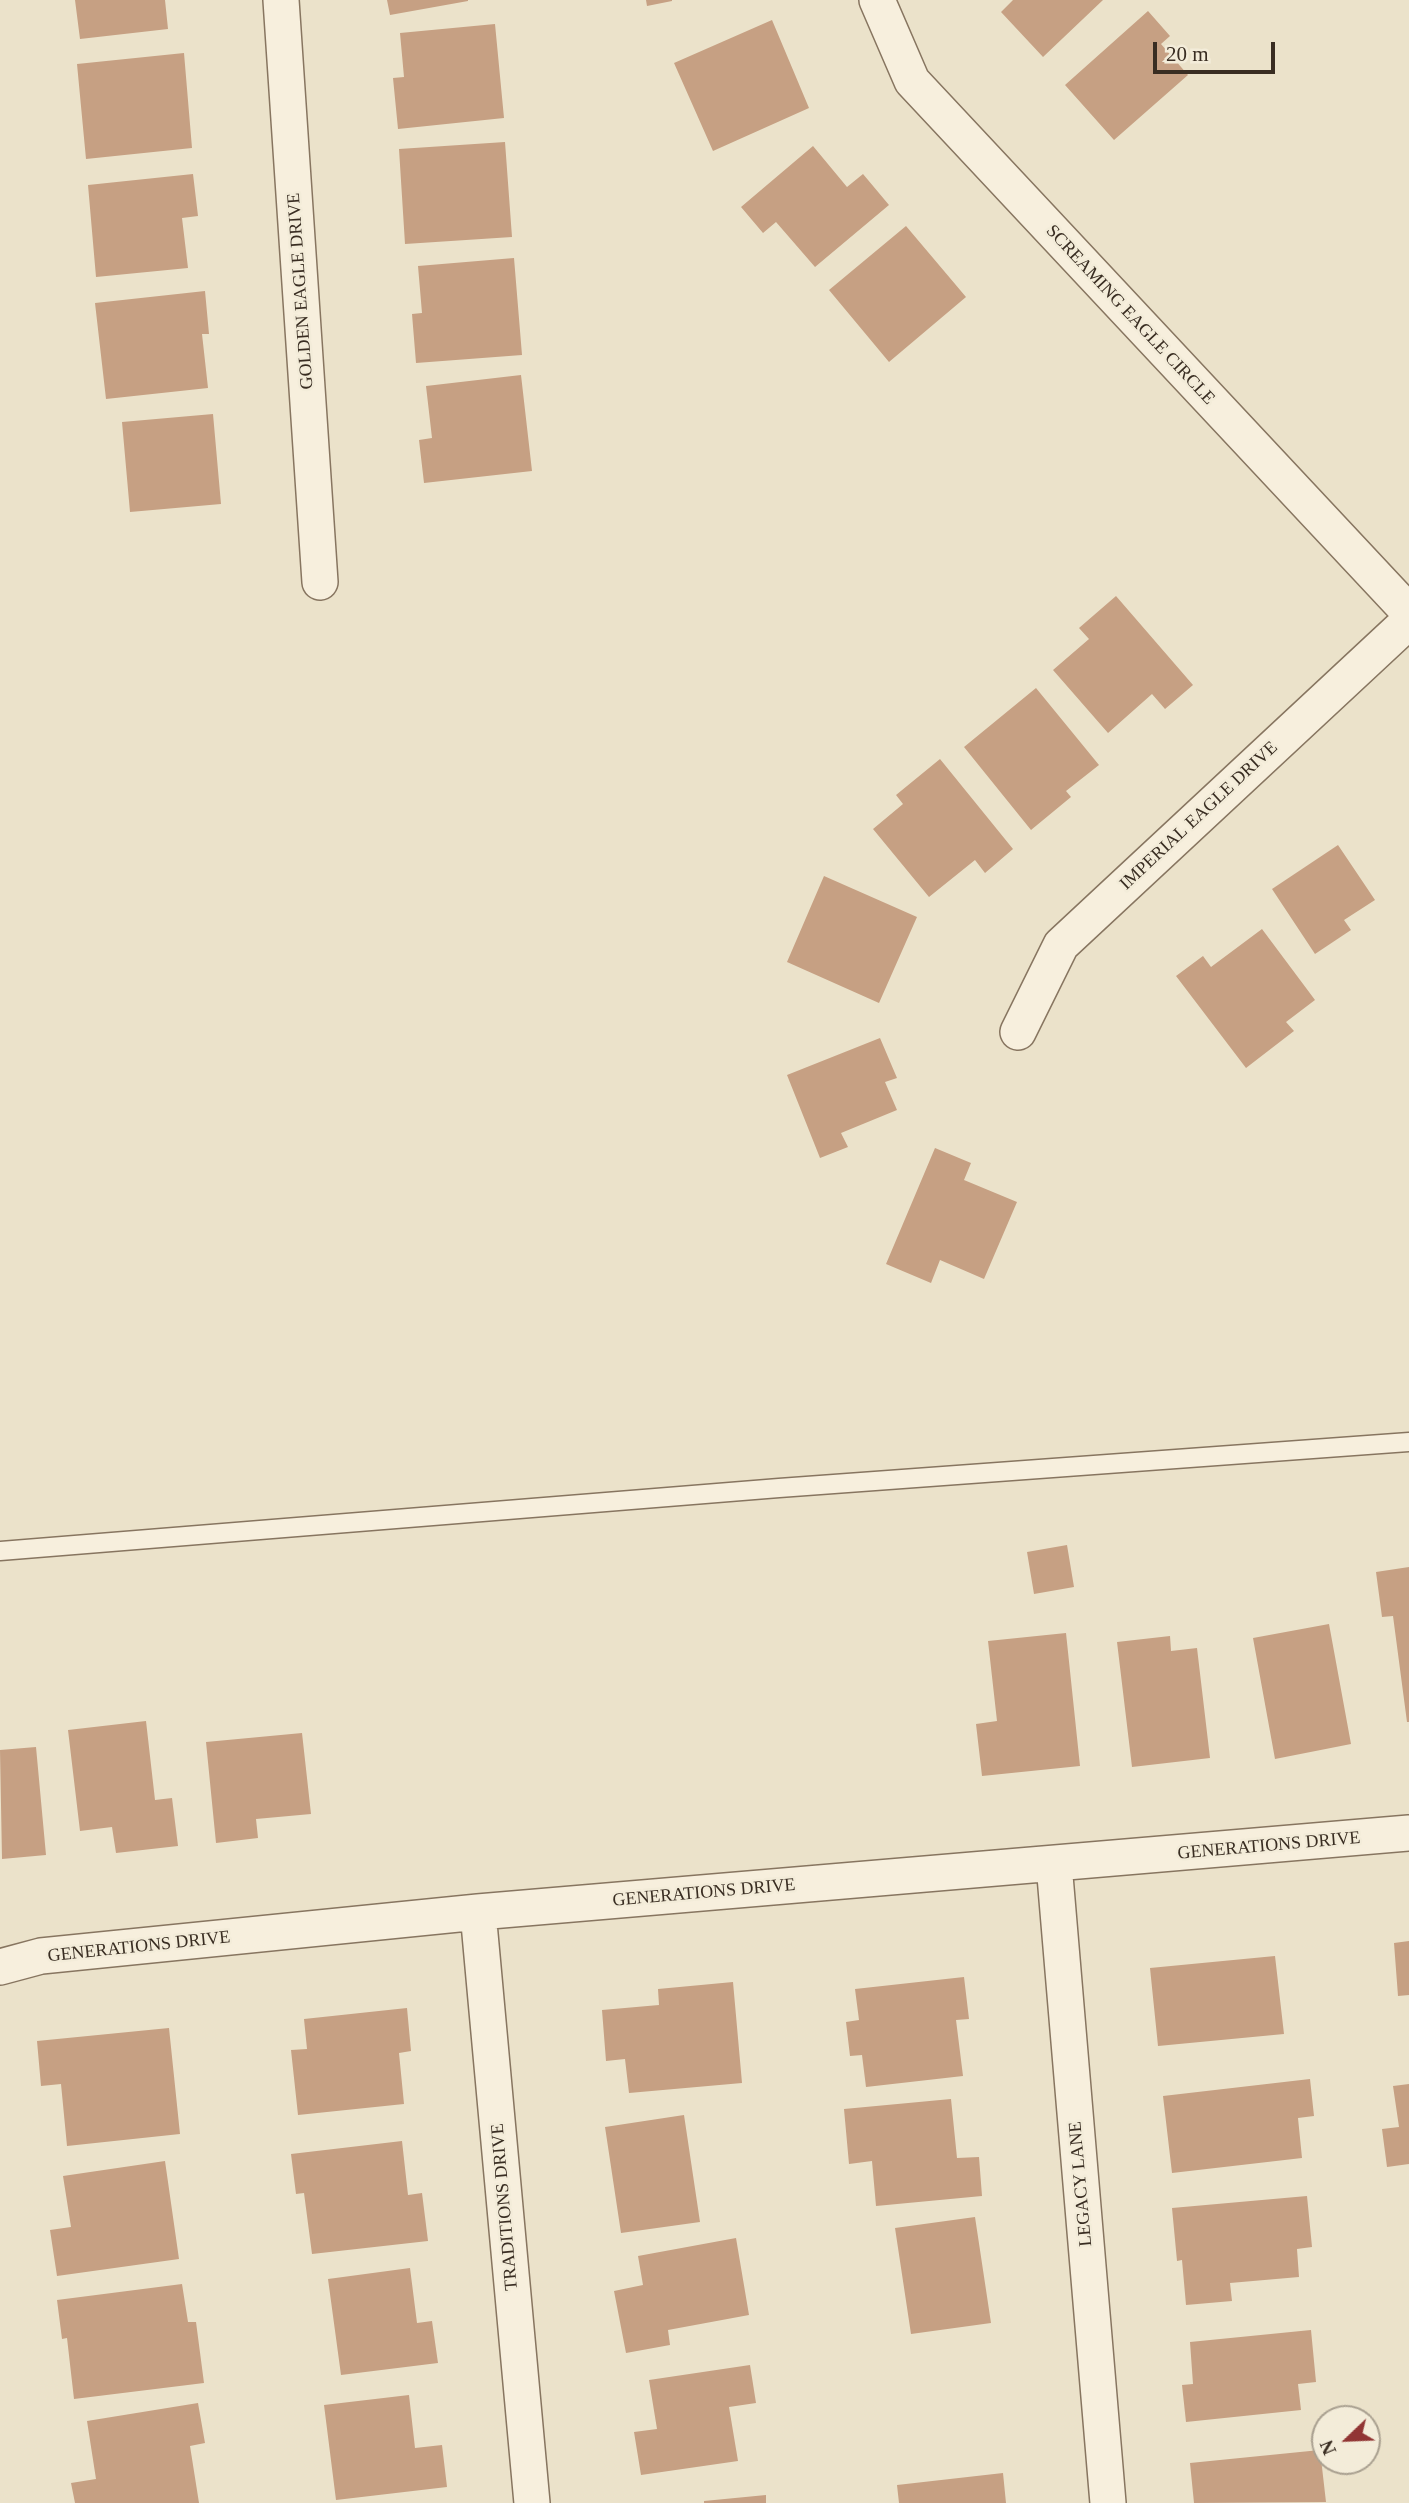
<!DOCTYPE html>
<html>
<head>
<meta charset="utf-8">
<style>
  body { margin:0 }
  #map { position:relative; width:1409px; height:2503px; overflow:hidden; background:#ebe2ca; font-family:Georgia,serif }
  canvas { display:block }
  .north { position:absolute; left:1311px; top:2405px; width:70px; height:70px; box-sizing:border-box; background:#f3ecd9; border:2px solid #a9a090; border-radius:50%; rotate:247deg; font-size:19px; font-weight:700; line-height:28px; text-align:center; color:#392d22 }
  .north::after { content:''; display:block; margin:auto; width:24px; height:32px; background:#913534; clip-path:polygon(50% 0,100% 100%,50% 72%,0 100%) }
  .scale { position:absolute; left:1153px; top:42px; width:122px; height:32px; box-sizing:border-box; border:4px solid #392d22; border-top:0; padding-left:9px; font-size:21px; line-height:24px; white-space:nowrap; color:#392d22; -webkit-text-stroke:5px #f3ecd9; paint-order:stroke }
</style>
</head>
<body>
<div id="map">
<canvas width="1409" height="2503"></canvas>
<div class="north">N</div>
<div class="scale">20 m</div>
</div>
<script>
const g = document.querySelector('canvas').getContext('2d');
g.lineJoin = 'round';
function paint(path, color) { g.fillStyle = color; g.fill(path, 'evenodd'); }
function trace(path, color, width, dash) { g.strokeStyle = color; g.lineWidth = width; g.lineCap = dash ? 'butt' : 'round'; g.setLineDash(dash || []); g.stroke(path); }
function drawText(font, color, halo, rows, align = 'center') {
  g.font = font + ' Georgia,serif'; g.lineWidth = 5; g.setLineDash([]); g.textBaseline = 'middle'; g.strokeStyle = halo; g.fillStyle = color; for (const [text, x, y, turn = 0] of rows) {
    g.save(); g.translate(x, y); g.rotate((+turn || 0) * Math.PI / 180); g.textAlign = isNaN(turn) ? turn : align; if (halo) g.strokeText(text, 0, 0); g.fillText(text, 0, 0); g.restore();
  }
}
paint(new Path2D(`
  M75,0h90l3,29 -88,10z
  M387,0h81v1l-78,14z
  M646,0h26v1l-25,5z
  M1013,0h90l-60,57 -42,-45z
  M1148,11l22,25 -9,8 27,31 -74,65 -49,-55z
  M772,20l37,88 -96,43 -39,-88z
  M495,24l9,94 -106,11 -5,-51 11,-1 -4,-44z
  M184,53l8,95 -106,11 -9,-95z
  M505,142l7,95 -107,7 -6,-95z
  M813,146l34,41 16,-13 26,31 -74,62 -39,-45 -13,11 -22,-26z
  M193,174l5,42 -16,2 6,50 -92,9 -8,-92z
  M906,226l60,71 -77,65 -60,-72z
  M514,258l8,97 -106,8 -4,-49 10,-1 -4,-47z
  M205,291l4,43h-7l6,54 -102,11 -11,-96z
  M521,375l11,96 -108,12 -5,-43 13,-2 -6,-52z
  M213,414l8,90 -91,8 -8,-90z
  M1116,596l77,89 -28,24 -13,-15 -44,39 -55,-63 36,-31 -10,-11z
  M1036,688l63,77 -33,26 5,6 -40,33 -67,-83z
  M940,759l73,90 -28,24 -10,-13 -46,37 -56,-68 30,-25 -7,-9z
  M1338,845l37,55 -31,20 7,10 -36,24 -43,-65z
  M824,876l93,41 -38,86 -92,-41z
  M1262,929l53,71 -29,22 8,9 -48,37 -70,-92 27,-20 8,11z
  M880,1038l17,40 -12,4 12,28 -56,23 7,14 -28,11 -33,-83z
  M935,1148l36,15 -7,17 53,22 -33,77 -44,-19 -9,23 -45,-19z
  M1067,1545l7,42 -40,7 -7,-42z
  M1409,1567v155h-2l-14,-106 -11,1 -6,-45z
  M1329,1624l22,120 -76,15 -22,-121z
  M1066,1633l14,133 -98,10 -6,-52 21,-3 -9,-80z
  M1170,1636l1,15 26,-3 13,110 -78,9 -15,-125z
  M146,1721l9,79 17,-2 6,48 -62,7 -4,-26 -32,4 -12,-101z
  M302,1733l9,81 -55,5 2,19 -42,5 -10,-101z
  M36,1747l10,108 -44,4 -2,-109z
  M1409,1941v54l-11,1 -4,-53z
  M1275,1956l9,78 -126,12 -8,-78z
  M964,1977l5,42 -13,1 7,56 -97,11 -4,-32 -12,1 -4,-34 13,-2 -4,-31z
  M733,1982l9,101 -113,10 -4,-34 -19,2 -4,-51 57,-5 -1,-16z
  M407,2008l4,43 -12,2 5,51 -106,11 -7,-65 16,-1 -3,-30z
  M169,2028l11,106 -113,12 -6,-62 -20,2 -4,-45z
  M1310,2079l4,37 -16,2 4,40 -130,15 -9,-77z
  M1409,2084v80l-22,3 -5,-38 17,-2 -6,-41z
  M951,2099l6,59 22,-1 3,39 -106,10 -4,-45 -23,3 -5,-55z
  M684,2115l16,107 -79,11 -16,-106z
  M402,2141l6,54 14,-2 6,48 -116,13 -8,-61 -8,1 -5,-40z
  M165,2161l14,98 -122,17 -7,-46 21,-3 -8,-51z
  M1307,2196l5,51 -15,2 2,28 -69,6 2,18 -46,4 -4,-45 -5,1 -5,-53z
  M975,2217l16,106 -80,11 -16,-106z
  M736,2238l13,77 -81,15 2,15 -44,8 -12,-62 29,-6 -5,-29z
  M410,2268l7,55 15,-2 6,42 -97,12 -13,-96z
  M182,2284l6,38h8l8,61 -130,16 -7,-61 -5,1 -5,-39z
  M1311,2330l5,52 -18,2 3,26 -115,12 -4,-37 11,-1 -3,-42z
  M750,2365l6,38 -27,4 9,54 -97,14 -7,-43 23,-3 -8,-49z
  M409,2395l6,53 27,-3 5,42 -111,13 -12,-95z
  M198,2403l7,40 -15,3 9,57h-124l-4,-20 25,-4 -9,-58z
  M1320,2450l6,52 -132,1 -4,-40z
  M1003,2473l3,30h-107l-2,-18z
  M766,2495v8h-62v-2z`), '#c6a083');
const service = new Path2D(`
  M0,1551l779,-63 630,-46`);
const minor = new Path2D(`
  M281,0l39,582
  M877,0l35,81 497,531
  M1018,1032l43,-87 348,-324
  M1054,1864l54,639
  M478,1912l54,591
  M0,1967l41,-11 437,-44 931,-79`);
trace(service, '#877560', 21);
trace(minor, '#877560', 38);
trace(service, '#f7efdd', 18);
trace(minor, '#f7efdd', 35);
drawText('18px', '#392d22', '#f3ecd9', [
  ["GOLDEN EAGLE DRIVE",301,291,-94],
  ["SCREAMING EAGLE CIRCLE",1130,315,47],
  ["IMPERIAL EAGLE DRIVE",1199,816,-43],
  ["GENERATIONS DRIVE",1269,1846,-5],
  ["GENERATIONS DRIVE",704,1893,-5],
  ["GENERATIONS DRIVE",139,1947,-6],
  ["LEGACY LANE",1081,2184,-95],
  ["TRADITIONS DRIVE",505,2207,-95]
]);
</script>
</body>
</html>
